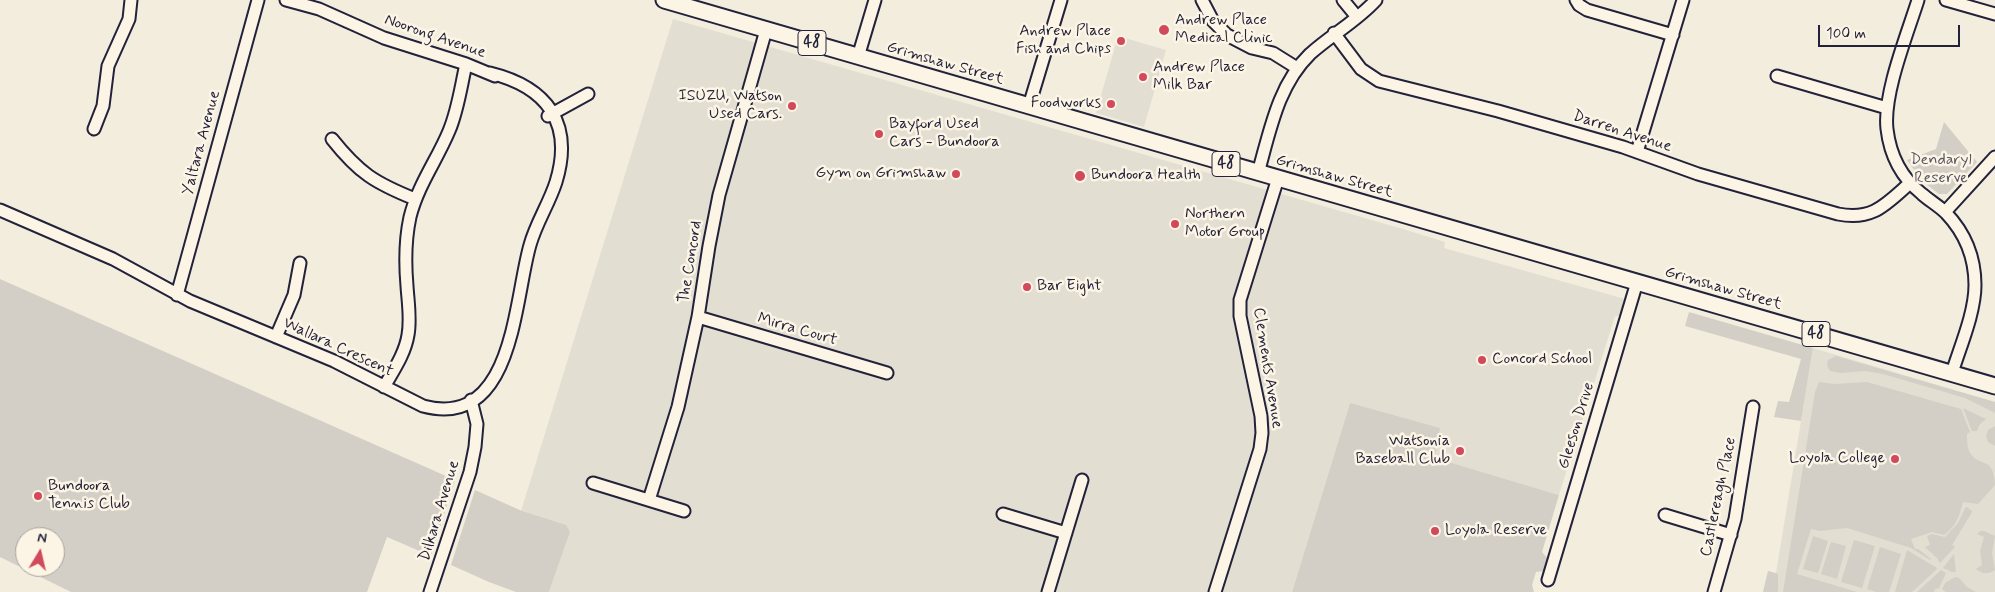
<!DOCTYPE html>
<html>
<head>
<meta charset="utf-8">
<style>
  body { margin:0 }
  #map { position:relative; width:1995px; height:592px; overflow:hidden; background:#f3edde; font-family:Mynerve,sans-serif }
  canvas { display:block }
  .north { position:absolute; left:15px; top:527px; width:50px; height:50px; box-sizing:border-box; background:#fcf5e5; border:1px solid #a5a1a1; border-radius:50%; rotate:9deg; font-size:14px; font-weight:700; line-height:20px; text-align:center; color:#22223b }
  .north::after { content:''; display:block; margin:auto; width:18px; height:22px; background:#d1495b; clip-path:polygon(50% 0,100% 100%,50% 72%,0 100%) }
  .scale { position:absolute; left:1818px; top:25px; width:142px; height:22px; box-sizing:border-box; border:2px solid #22223b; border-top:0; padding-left:6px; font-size:15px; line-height:18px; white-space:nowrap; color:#22223b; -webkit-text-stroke:4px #fcf5e5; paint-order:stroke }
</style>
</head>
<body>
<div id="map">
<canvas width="1995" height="592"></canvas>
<div class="north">N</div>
<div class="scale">100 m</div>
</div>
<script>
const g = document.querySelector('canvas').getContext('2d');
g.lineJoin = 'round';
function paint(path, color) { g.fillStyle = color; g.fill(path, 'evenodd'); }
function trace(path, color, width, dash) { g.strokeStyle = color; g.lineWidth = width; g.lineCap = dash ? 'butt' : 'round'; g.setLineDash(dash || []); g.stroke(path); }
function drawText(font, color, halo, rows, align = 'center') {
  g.font = font + ' Mynerve,sans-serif'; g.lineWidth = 5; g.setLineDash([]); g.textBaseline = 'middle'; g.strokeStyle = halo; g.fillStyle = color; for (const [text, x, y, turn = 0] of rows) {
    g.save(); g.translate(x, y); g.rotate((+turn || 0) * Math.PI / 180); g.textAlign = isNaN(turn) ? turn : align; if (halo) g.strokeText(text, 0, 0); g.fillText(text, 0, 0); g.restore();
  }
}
paint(new Path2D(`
  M673,19l730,210 42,13 -1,6 181,51 -5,17h-5l-56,179 -125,-37 -84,-55 -58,189h-743l21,-60 -49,-21z
  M1118,36l48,14 -22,77 -48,-14z
  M1813,348l182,54v190h-232l5,-21 8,2z`), '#e3ded2');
paint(new Path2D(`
  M1944,122l33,40 -30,32h-8l-17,-13 -15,-21 29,-11z
  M0,279l455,201 -24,76 -44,-19 -20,55h-296l-71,-35zM25,537h30v30h-30z
  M1689,312l124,36 -12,73 -27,-4 4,-16 11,1 12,-43 -116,-33z
  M1836,356l159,46v11l-30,-15 -82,-24 -18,-3 -25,2 -10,-2 -3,-6 1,-5z
  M1819,382l15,2 33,-2 94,27 9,23 -3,2c0,5 0,12 2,17 9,18 25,3 26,34l-17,19 -15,-2c-3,13 -7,25 -19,33l-12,-3 -21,7 4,10h3l13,10 -1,1 -19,-12 -64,-20 -27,3 -9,-2 -14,45 60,18h-74l32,-200z
  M1350,403l90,25 -5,30 124,37 -17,57 7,8 -4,11 -9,1 -4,13 2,7h-242z
  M1963,408l23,11 -6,5 -3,7h-5z
  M1995,426v20l-7,-4 -2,-6 2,-6z
  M475,490l47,21 44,14 4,7 -21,60h-33l-27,-10 -38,-17z
  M1967,507l5,4 -1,3 -19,31 3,2 -15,16 -3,-5 -12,-11 5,-2 -3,-9 5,-2 13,3 13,-14 7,-15z
  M1980,531h4l11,5 -3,17 3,17c-7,5 -13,4 -19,-1l6,-4 -2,-14 4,-14 -7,-3z
  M1813,536l15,5 -10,32 -15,-4z
  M1854,540l21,6 -13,42 -21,-6z
  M1831,542l15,4 -9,33 -16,-5z
  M1880,547l21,7 -12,38h-13l-9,-3z
  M1907,550l30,18 -1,2 -24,22h-17z
  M1954,554l2,18h-4l-9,-4z
  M1941,570l5,3 -7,15 -4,1 -1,3h-17z
  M1768,571l10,3v18h-15z
  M1955,577l4,1 8,9 9,5h-30l-4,-3 3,-6z`), '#d4cfc6');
const minor = new Path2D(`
  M286,0l33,9 65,29 82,26 29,12
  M1202,0l11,21 14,14 25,13 21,5 24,15
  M1343,0l14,17
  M1576,0l3,5 8,5 86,25
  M1918,0c-11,35 -35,94 -31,129 3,26 15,49 35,65 8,7 17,12 24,19 19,20 29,45 29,72 0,28 -15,62 -23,88
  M1946,0l49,14
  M1334,33l27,36 18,12 119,30 125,36 75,27 140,40c35,7 48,-10 72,-31
  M858,57l17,-57
  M1777,76l110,32
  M1029,106l32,-106
  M548,116l40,-22
  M94,129l9,-23 5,-40 21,-47 2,-19
  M332,139c27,34 43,44 83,60
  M1637,152l46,-152
  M1258,173c12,-42 20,-88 52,-119 21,-19 47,-33 66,-54
  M0,210l113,49 77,42 144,60 89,45c91,24 91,-106 107,-161 6,-22 19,-41 26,-63 18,-59 -9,-95 -66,-109
  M1945,212l50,-55
  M177,295l81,-295
  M698,317l189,56
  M276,337l18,-42 6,-32
  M384,387c9,-16 21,-33 24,-52 3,-16 0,-33 -1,-49 -2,-23 -2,-46 3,-69 8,-32 27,-57 39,-86 9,-21 12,-45 17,-67
  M593,483l91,28
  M649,500l29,-93 20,-90 11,-71 10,-51 47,-165
  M1003,514l63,19
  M1665,515l66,20
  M1548,580l89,-298
  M430,592l40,-120 5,-25 2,-23 -6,-24
  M1048,592l34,-112
  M1215,592l45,-143 2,-16 -1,-17 -21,-100v-16l38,-122
  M1714,592l21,-73 18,-112`);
const major = new Path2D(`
  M664,0l1331,386`);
trace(minor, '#22223b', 15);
trace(major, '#22223b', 19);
trace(minor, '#fcf5e5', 11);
trace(major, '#fcf5e5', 15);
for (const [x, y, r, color] of [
  [1164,30,6,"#d1495b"],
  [1121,41,5,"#d1495b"],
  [1143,77,5,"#d1495b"],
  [1111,104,5,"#d1495b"],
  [792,106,5,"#d1495b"],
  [879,134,5,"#d1495b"],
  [956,174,5,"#d1495b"],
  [1080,176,6,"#d1495b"],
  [1175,224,5,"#d1495b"],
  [1027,287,5,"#d1495b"],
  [1482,360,5,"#d1495b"],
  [1460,451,5,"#d1495b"],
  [1895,459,5,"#d1495b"],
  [38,496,5,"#d1495b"],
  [1435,531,5,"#d1495b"]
]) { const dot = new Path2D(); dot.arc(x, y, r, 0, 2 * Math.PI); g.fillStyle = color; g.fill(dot); trace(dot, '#fcf5e5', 2); }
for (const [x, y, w] of [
  [812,43,28],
  [1226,164,28],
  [1816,334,28]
]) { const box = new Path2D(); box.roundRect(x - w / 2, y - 12.5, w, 25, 4); g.fillStyle = '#fcf5e5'; g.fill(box); trace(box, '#22223b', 1); }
drawText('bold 15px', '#22223b', null, [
  ["48",812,43],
  ["48",1226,164],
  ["48",1816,334]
]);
drawText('16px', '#22223b', '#fcf5e5', [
  ["Andrew Place",1175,21],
  ["Medical Clinic",1175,39],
  ["Andrew Place",1111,32,"right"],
  ["Fish and Chips",1111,50,"right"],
  ["Andrew Place",1153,68],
  ["Milk Bar",1153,86],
  ["ISUZU, Watson",782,97,"right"],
  ["Used Cars.",782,115,"right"],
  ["Foodworks",1101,104,"right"],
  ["Bayford Used",889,125],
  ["Cars - Bundoora",889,143],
  ["Gym on Grimshaw",946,174,"right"],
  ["Bundoora Health",1091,176],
  ["Northern",1185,215],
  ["Motor Group",1185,233],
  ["Bar Eight",1037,287],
  ["Concord School",1492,360],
  ["Watsonia",1450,442,"right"],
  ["Baseball Club",1450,460,"right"],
  ["Loyola College",1885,459,"right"],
  ["Bundoora",48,487],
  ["Tennis Club",48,505],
  ["Loyola Reserve",1445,531]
], 'left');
drawText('16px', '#22223b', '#fcf5e5', [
  ["Noorong Avenue",435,37,19],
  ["Grimshaw Street",945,64,16],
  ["Darren Avenue",1622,132,18],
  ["Yaltara Avenue",202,143,-75],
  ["Grimshaw Street",1334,177,16],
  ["The Concord",691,262,-81],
  ["Grimshaw Street",1723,289,16],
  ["Mirra Court",797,330,16],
  ["Wallara Crescent",338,348,25],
  ["Clements Avenue",1267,368,81],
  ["Gleeson Drive",1577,426,-73],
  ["Castlereagh Place",1719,497,-78],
  ["Dilkara Avenue",440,511,-73]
]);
drawText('16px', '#575665', '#fcf5e5', [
  ["Dendaryl",1941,161],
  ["Reserve",1941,179]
]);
</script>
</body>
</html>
